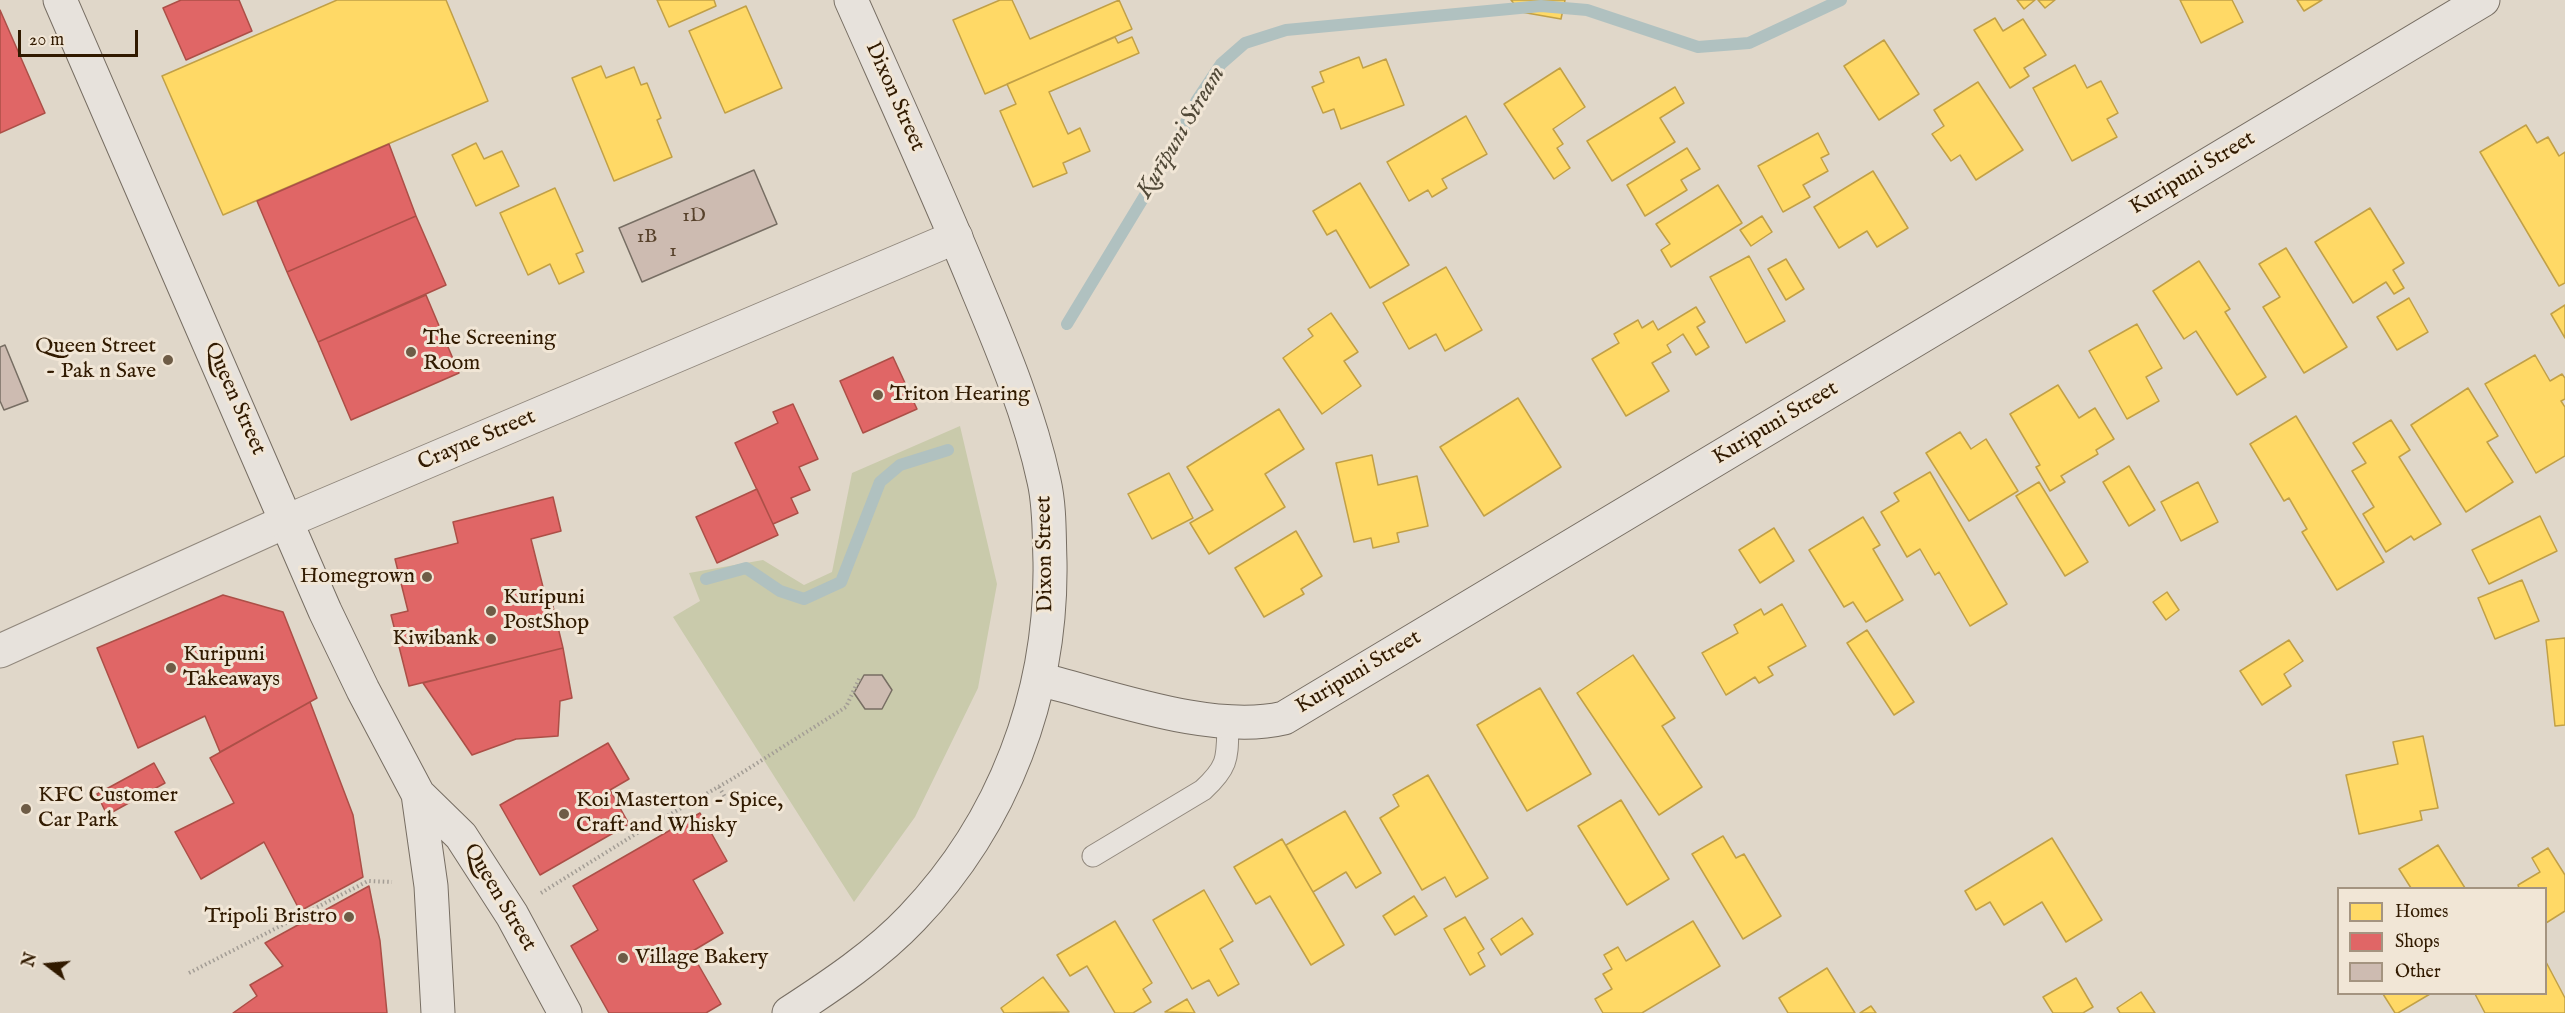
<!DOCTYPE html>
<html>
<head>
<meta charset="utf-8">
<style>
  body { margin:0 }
  #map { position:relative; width:2565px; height:1013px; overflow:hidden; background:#e0d7c9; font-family:"IM FELL English",serif }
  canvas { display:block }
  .legend { position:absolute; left:2337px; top:887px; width:210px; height:108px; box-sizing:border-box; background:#f1e6d6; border:2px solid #a49480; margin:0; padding:8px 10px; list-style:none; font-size:18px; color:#311a00 }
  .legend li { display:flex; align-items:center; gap:12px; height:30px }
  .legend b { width:30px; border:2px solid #a49480 }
  .north { position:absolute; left:18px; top:935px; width:60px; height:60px; -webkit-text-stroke:4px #f1e6d6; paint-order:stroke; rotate:286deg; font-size:16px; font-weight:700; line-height:24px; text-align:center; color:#311a00 }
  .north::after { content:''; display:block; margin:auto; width:21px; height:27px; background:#311a00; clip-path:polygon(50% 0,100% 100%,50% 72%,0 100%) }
  .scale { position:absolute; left:18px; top:30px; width:120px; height:27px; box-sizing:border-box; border:3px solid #311a00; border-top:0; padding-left:8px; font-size:18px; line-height:21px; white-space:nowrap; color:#311a00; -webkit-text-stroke:4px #f1e6d6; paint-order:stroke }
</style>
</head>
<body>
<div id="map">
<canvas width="2565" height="1013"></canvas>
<ul class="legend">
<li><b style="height:16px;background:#ffd966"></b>Homes</li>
<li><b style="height:16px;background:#e06666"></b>Shops</li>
<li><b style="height:16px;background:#cdbbb1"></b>Other</li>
</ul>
<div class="north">N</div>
<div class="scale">20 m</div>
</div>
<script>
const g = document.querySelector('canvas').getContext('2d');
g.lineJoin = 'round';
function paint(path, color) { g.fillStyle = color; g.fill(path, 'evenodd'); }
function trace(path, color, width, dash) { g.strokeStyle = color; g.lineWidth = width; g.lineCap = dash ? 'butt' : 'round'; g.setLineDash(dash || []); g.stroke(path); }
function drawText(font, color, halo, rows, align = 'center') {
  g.font = font + ' "IM FELL English",serif'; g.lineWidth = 6; g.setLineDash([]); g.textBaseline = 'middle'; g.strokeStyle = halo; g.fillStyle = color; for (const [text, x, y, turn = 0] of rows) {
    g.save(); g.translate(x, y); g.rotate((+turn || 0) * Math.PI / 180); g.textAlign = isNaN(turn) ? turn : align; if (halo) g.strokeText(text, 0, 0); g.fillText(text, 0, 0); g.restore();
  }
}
paint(new Path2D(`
  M960,426l37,158 -19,104 -63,129 -61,85 -181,-285 27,-16 -11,-28 74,-13 41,25 28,-13 20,-99z`), '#c9caab');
const homes = new Path2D(`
  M337,0h109l42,101 -265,114 -61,-139z
  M657,0h57l2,6 -47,21z
  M1000,0h12l18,39 89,-39 13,29 -147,65 -32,-74z
  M1511,0h54l-4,19 -40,-7z
  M2017,0h18l-11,9z
  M2038,0h17l-10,8z
  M2180,0h52l11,22 -42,21z
  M2297,0h25l-18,11z
  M746,6l36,82 -57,25 -36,-82z
  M1995,18l8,13 20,-12 23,36 -22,13 5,8 -19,12 -36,-58z
  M1115,37l3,6 14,-6 7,16 -90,39 19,42 12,-6 10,23 -27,12 4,10 -34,14 -33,-76 16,-7 -9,-20z
  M1884,40l35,54 -40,26 -35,-54z
  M1359,57l4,11 23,-9 18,46 -63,24 -7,-20 -11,4 -11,-26 12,-5 -4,-10z
  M2075,65l12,23 14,-7 17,32 -11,6 10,18 -45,24 -39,-73z
  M601,66l5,12 28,-11 7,18 6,-2 14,35 -4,2 15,37 -58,24 -42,-103z
  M1560,68l25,39 -32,22 10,15 -6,4 13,20 -16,11 -50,-75z
  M1978,82l45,68 -47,30 -16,-25 -9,6 -19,-27 12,-8 -10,-16z
  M1675,87l9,16 -24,15 15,24 -63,39 -25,-40z
  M1466,116l21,38 -45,25 5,9 -15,9 -4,-7 -19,11 -22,-39z
  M2526,125l11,18 11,-6 11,19 6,-4v131l-6,3 -79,-134z
  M1818,133l11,21 -8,4 7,13 -25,14 7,12 -27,15 -25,-46z
  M476,143l8,16 18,-8 17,35 -43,20 -24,-51z
  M1687,148l13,21 -19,11 6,10 -42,26 -18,-31z
  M1873,171l35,57 -31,19 -10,-16 -28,17 -25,-41z
  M1360,183l49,82 -39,23 -34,-58 -9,5 -14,-24z
  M1718,185l24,38 -71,44 -10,-17 9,-6 -14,-20z
  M555,188l28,63 -7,3 8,18 -25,12 -9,-20 -22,11 -28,-62z
  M2370,208l34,55 -11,7 11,18 -10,6 -8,-12 -33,21 -38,-61z
  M1762,216l10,16 -21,14 -11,-16z
  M2286,248l61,99 -43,26 -41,-66 17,-10 -21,-33z
  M1749,256l36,65 -39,22 -36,-66z
  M1786,259l18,30 -18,11 -18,-31z
  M2199,261l31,48 -5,3 41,65 -29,18 -41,-64 -12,8 -31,-48z
  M1446,267l36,63 -37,21 -9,-17 -27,15 -26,-46z
  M2409,298l19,34 -31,18 -20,-33z
  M2565,305v33l-14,-24z
  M1696,307l9,15 -8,5 12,20 -13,8 -13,-21 -16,11 4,7 -19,11 17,28 -43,25 -34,-57 27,-16 -5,-9 24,-14 4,8 11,-7 5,9z
  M1331,313l27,39 -14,9 17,25 -39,28 -39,-56 30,-22 -5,-7z
  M2137,324l25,44 -16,9 13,24 -32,18 -38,-68z
  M2535,355l15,26 12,-7 3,4v21l-4,2 4,6v49l-29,17 -51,-89z
  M2058,385l21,33 16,-10 19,31 -18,11 2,4 -37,22 4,6 -15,9 -14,-24 4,-2 -30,-51z
  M2468,388l30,48 -11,6 26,40 -47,30 -55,-87z
  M1518,398l43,69 -77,49 -44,-69z
  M1279,409l25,40 -39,25 20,33 -76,47 -19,-31 23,-13 -26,-43z
  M2296,416l88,146 -47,28 -35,-58 5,-3 -18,-31 -5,3 -34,-57z
  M2391,420l19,30 -11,7 42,67 -27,16 -3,-4 -25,16 -23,-38 11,-7 -22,-36 14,-8 -13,-20z
  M1960,432l11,17 15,-10 32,52 -49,30 -43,-68z
  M1372,455l6,30 39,-9 11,50 -31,7 2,9 -26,6 -2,-10 -17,4 -18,-79z
  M2129,466l26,44 -26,16 -26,-44z
  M1930,472l77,132 -37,22 -31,-54 -4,3 -15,-26 -13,8 -26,-45 18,-11 -5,-8z
  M1169,473l24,45 -41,21 -24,-45z
  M2039,482l49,80 -23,14 -49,-80z
  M2198,482l20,40 -37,19 -20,-39z
  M2540,516l17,35 -68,33 -17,-34z
  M1863,517l17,28 -7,4 30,51 -37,22 -13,-20 -9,5 -35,-57z
  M1774,528l20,33 -34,22 -21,-33z
  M1296,531l26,45 -21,13 3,5 -40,23 -29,-49z
  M2522,580l17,41 -44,18 -17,-41z
  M2167,592l12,18 -13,10 -13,-18z
  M1782,604l24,42 -38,21 5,8 -14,8 -4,-6 -29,18 -24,-42 36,-20 -4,-8 27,-16 3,6z
  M1867,630l47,72 -20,13 -47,-72z
  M2565,638v87l-10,1 -9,-86z
  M2289,640l14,21 -19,13 7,12 -29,19 -22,-34z
  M1633,655l42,63 -13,8 40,61 -43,28 -82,-122z
  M1540,688l51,86 -64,37 -50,-86z
  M2423,736l15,72 -18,3 2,9 -63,14 -13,-59 52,-11 -5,-22z
  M1428,775l60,103 -32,19 -11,-20 -23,13 -42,-72 19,-12 -6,-11z
  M1621,800l48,79 -42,26 -49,-79z
  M1345,811l36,62 -25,15 -10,-16 -33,20 -27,-47z
  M1723,836l13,22 8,-4 37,62 -38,23 -51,-85z
  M2052,838l50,82 -36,22 -24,-40 -38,23 -14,-23 -14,8 -11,-19z
  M1282,839l62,106 -33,20 -41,-69 -14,8 -22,-37z
  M2438,845l27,43h-54l-12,-19z
  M2548,848l17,27v36l-19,12v-35h-27l-1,-3 22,-13 -8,-14z
  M1204,890l29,51 -13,8 19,35 -21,12 -9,-16 -17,9 -39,-69z
  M1414,896l13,20 -32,19 -12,-19z
  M1465,917l19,32 -6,4 7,13 -15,9 -26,-46z
  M1522,918l11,16 -32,21 -10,-16z
  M1115,921l37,62 -9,6 8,13 -18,11h-18l-28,-47 -17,10 -13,-21z
  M1693,921l27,45 -78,47h-39l-8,-14 17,-10 -9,-15 9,-5 -8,-14 14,-8 8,14z
  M2546,962l19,36v15h-80l-10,-19h71z
  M1827,968l28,45h-67l-9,-15z
  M1043,977l26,35 -65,1 -3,-5z
  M2076,978l17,29 -10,6h-30l-10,-16z
  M2141,992l14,21h-35l-3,-5z
  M2383,994h47l-32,19h-3z
  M1187,999l8,14 -30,-1z
  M1871,1006l5,7h-16z`);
paint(homes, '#ffd966');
trace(homes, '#c1a047', 1.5);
const shops = new Path2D(`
  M181,0h58l13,31 -66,29 -23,-52z
  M0,10l45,103 -45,20z
  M389,144l27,72 -129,56 -30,-71z
  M416,216l30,69 -128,57 -31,-70z
  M426,295l33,78 -108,47 -33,-78z
  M893,357l24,52 -54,24 -23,-52z
  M793,404l25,55 -19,8 11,23 -19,8 7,15 -25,11 -38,-81 43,-20 -5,-11z
  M757,489l21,46 -61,28 -21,-46z
  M553,497l8,34 -30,8 14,56 5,-1 13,54 -154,38 -18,-71 17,-4 -13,-52 63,-16 -5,-21z
  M223,595l60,17 34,86 -97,54 -15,-36 -67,32 -41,-100z
  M563,648l9,50 -12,3 -2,35 -42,3 -44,16 -49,-72z
  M310,702l43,113 10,62 -63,34 -36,-69 -63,37 -26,-47 59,-29 -24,-45z
  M608,743l21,36 -19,11 19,34 -89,51 -40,-70z
  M154,763l11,20 -58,32 -10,-21z
  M700,813l27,48 -34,19 30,53 -32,19 30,52 -15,9h-97l-38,-67 27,-16 -25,-44z
  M369,886l11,55 7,72h-154l24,-17 -7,-11 33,-19 -18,-23z`);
paint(shops, '#e06666');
trace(shops, '#ac4f47', 1.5);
trace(new Path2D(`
  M1067,324l106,-175 24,-49 24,-36 24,-21 41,-13 255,-24 46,4 111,37 51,-4 92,-43
  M706,579l40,-11 34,23 24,8 37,-17 39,-100 20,-17 48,-15`), '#b0c1c0', 12);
const building = new Path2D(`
  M754,170l23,54 -135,58 -23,-54z
  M5,345l23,56 -24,9 -4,-9v-54z
  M864,675h18l10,15 -10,19h-17l-11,-16z`);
paint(building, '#cdbbb1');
trace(building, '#776e63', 1.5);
const lane = new Path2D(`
  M1093,856l110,-66c27,-25 24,-33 25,-68`);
const street = new Path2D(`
  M0,651l287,-130 669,-284`);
const secondary = new Path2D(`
  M60,0l265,611 38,79 55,104 43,42 51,79 53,98
  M1039,679c72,18 174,56 245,39l1199,-718
  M418,794l13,92 7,127
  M789,1013c43,-28 88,-58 123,-95 92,-96 140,-224 138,-356 -1,-27 0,-55 -6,-81 -14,-65 -40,-128 -66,-190 -40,-98 -84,-194 -127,-291`);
trace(lane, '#91887d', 23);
trace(street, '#91887d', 35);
trace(secondary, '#776e63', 35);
trace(new Path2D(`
  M719,787l6,10
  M541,893l93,-58 98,-56 114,-72 14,-30
  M189,973l179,-92 24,1`), '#a39d95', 4, [1.5, 3]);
trace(lane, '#e7e2dc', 21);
trace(street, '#e7e2dc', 33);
trace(secondary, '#e7e2dc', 33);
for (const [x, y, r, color] of [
  [411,352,6,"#6e5c46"],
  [168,360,6,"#6e5c46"],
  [878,395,6,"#6e5c46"],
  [427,577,6,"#6e5c46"],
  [491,611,6,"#6e5c46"],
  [491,639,6,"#6e5c46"],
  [171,668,6,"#6e5c46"],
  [26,809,6,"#6e5c46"],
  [564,814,6,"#6e5c46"],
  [349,917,6,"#6e5c46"],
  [623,958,6,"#6e5c46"]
]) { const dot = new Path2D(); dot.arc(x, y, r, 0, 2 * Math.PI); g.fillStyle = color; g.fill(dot); trace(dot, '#f1e6d6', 2); }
drawText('20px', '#58422c', null, [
  ["1D",694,217],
  ["1B",647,238],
  ["1",673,252]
]);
drawText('22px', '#311a00', '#f1e6d6', [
  ["Dixon Street",894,97,66],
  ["Kuripuni Street",2193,174,-31],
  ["Queen Street",234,399,66],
  ["Kuripuni Street",1776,424,-31],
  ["Crayne Street",477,441,-23],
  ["Dixon Street",1046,554,-91],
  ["Kuripuni Street",1359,673,-31],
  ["Queen Street",499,898,59]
]);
drawText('22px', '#311a00', '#f1e6d6', [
  ["The Screening",423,339],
  ["Room",423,364],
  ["Queen Street",156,347,"right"],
  ["- Pak n Save",156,372,"right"],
  ["Triton Hearing",890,395],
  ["Homegrown",415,577,"right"],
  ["Kuripuni",503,598],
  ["PostShop",503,623],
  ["Kiwibank",479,639,"right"],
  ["Kuripuni",183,655],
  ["Takeaways",183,680],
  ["KFC Customer",38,796],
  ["Car Park",38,821],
  ["Koi Masterton - Spice,",576,801],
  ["Craft and Whisky",576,826],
  ["Tripoli Bristro",337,917,"right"],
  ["Village Bakery",635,958]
], 'left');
drawText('italic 24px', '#514938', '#f1e6d6', [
  ["Kurīpuni Stream",1182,133,-59]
]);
</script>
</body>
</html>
